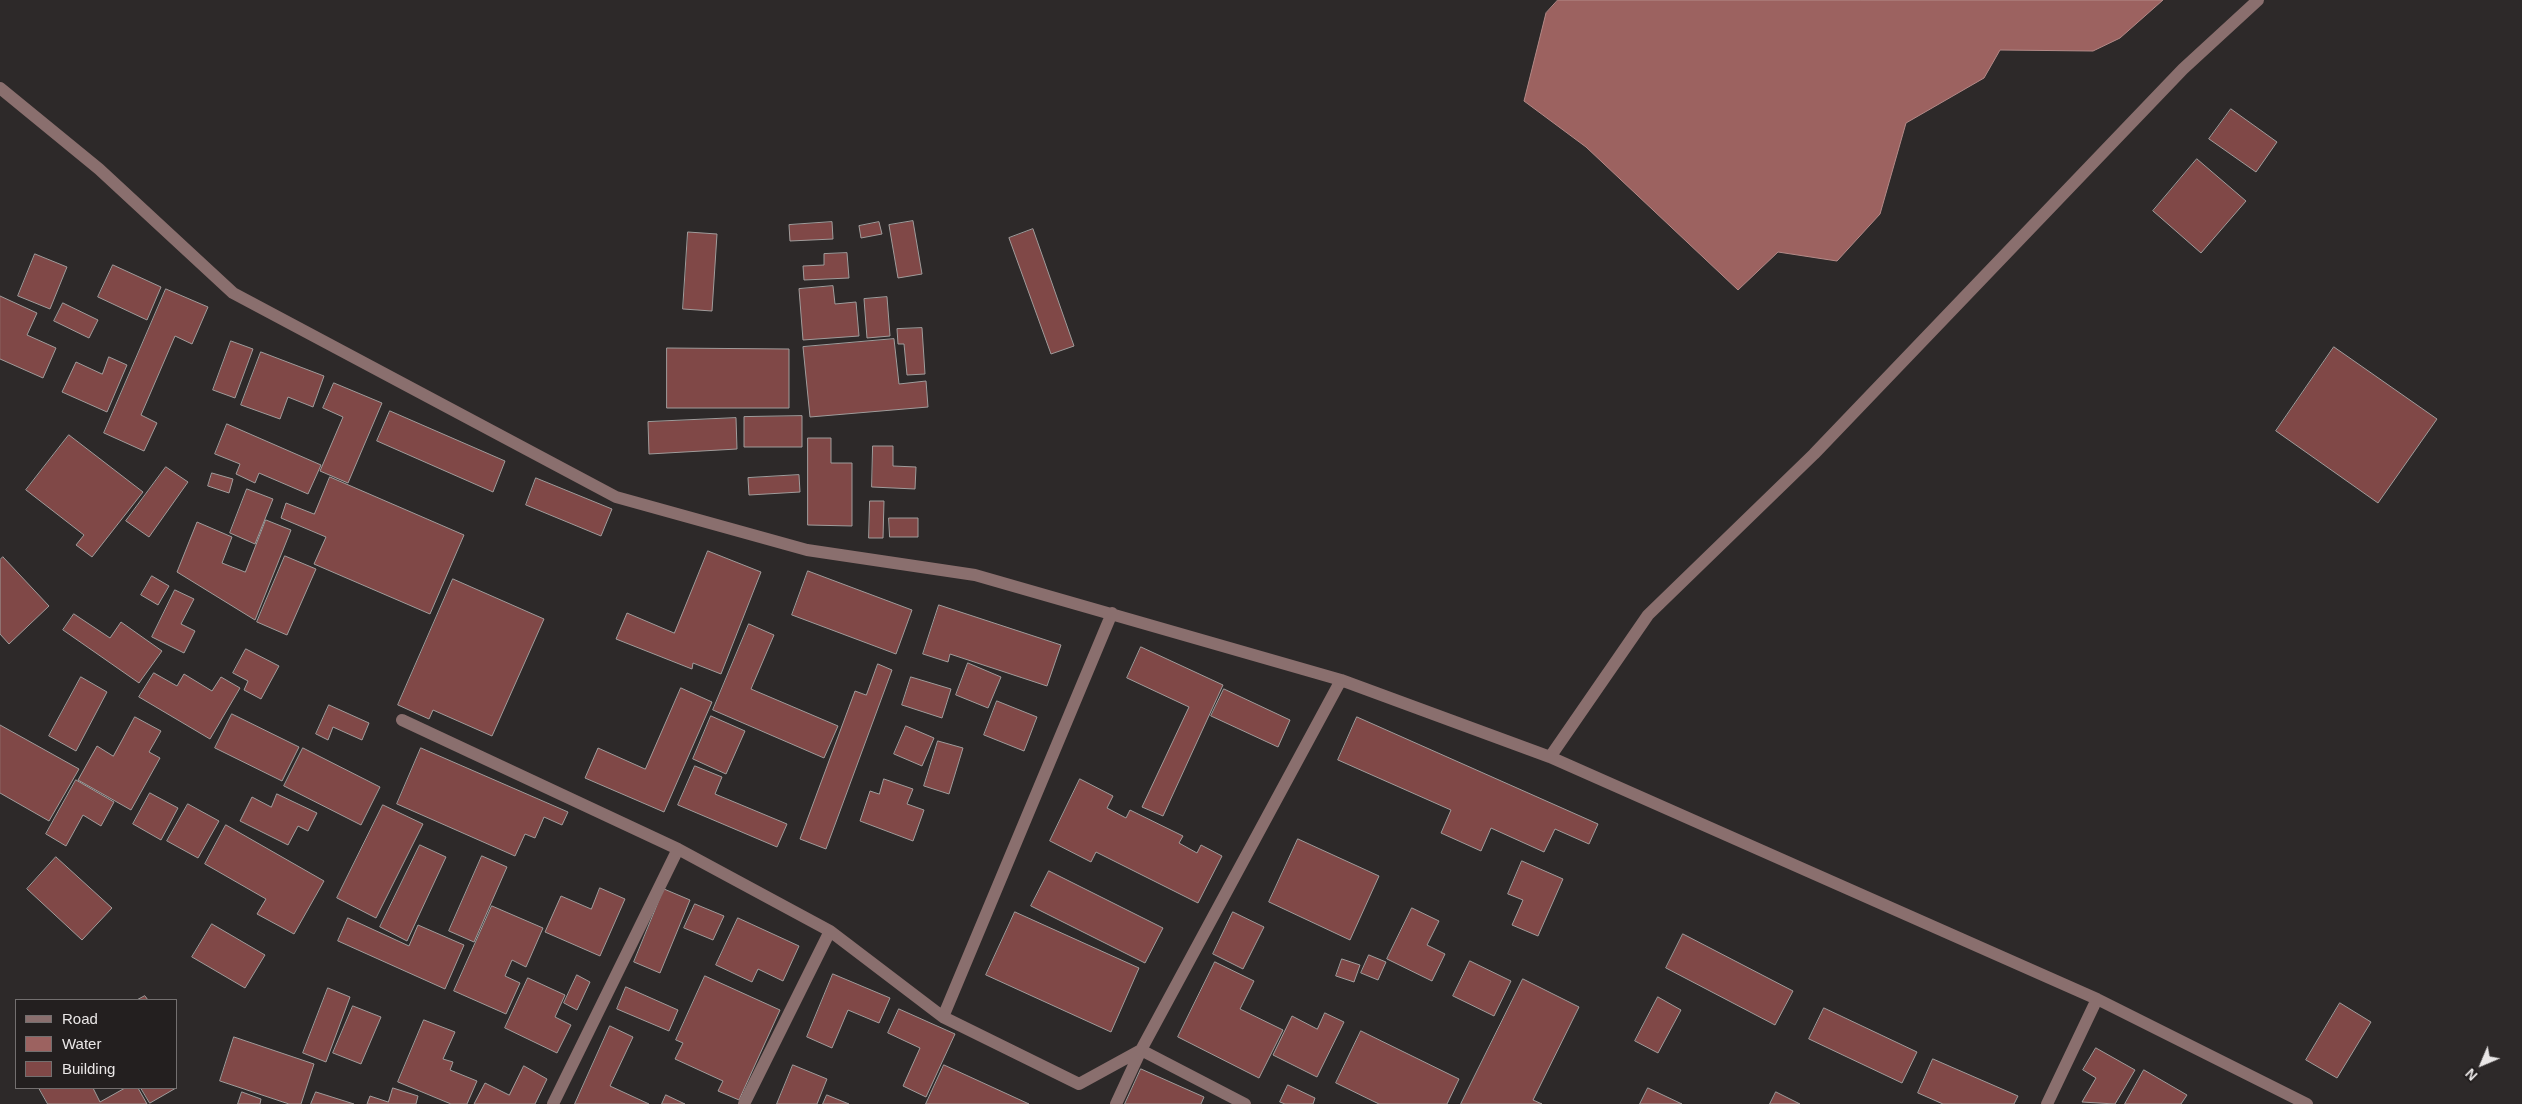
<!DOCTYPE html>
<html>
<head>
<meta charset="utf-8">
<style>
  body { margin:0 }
  #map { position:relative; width:2522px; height:1104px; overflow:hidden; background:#2d2929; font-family:Helvetica,sans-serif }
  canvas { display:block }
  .legend { position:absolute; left:15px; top:999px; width:162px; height:90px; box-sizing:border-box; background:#231f1f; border:1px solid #736f6f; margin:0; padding:6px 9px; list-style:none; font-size:15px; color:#eae7e7 }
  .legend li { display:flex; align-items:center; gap:10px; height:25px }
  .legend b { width:25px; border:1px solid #736f6f }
  .north { position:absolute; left:2457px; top:1039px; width:50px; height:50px; -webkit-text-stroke:4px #231f1f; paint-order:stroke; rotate:225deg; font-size:14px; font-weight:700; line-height:20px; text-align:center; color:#eae7e7 }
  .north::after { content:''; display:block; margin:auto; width:18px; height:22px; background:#eae7e7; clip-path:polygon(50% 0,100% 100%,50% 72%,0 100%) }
</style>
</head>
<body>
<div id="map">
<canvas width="2522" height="1104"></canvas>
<ul class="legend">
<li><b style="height:6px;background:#8a6f6e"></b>Road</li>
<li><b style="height:14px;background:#9c6260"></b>Water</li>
<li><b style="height:14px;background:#804847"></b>Building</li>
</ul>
<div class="north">N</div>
</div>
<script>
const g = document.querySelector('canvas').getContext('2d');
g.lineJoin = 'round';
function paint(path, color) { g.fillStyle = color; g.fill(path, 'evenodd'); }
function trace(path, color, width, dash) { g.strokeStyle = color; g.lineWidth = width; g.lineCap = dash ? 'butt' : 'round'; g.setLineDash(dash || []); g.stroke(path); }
const water = new Path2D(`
  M1558,0h605l-43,38 -27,13 -93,-1 -16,28 -78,45 -26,91 -43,47 -59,-9 -40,38 -152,-143 -62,-46 22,-88z`);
paint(water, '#9c6260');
trace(water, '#b38a88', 1);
const building = new Path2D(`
  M2231,109l46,33 -21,30 -47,-33z
  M2197,159l49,42 -45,52 -48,-42z
  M913,221l9,53 -24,4 -9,-53z
  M832,222l1,17 -43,2 -1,-16z
  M879,222l3,12 -21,4 -2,-12z
  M1033,229l41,117 -23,8 -42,-116z
  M688,232l29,2 -5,77 -29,-2z
  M847,253l2,25 -45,2 -1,-14 21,-1v-11z
  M35,254l32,13 -17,42 -32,-13z
  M113,265l48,22 -14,33 -49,-23z
  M833,286l2,18 21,-2 3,34 -56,4 -4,-51z
  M166,289l42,18 -16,37 -17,-8 -34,79 16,8 -13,28 -40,-18z
  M0,296l37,17 -10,22 29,13 -13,30 -43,-19z
  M887,297l3,39 -23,2 -3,-39z
  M63,303l35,17 -9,18 -35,-17z
  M922,328l3,46 -18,1 -3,-31h-6l-1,-15z
  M894,339l5,45 27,-3 2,26 -118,10 -7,-70z
  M231,341l22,8 -18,49 -22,-8z
  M2334,347l103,72 -59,84 -102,-72z
  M667,348l122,1v59h-122z
  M261,352l63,24 -11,31 -25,-10 -8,22 -39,-14z
  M109,357l18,8 -20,47 -45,-20 14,-30 26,12z
  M334,383l48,20 -34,80 -28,-12 23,-54 -20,-9z
  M390,411l115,50 -12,31 -116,-51z
  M802,416v31h-58v-30z
  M736,418l1,31 -88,5 -1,-32z
  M227,424l94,41 -13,29 -49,-21 -4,10 -19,-9 4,-10 -25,-10z
  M69,435l74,57 -51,65 -16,-12 8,-10 -58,-45z
  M808,438h23v25h21v63l-44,-1z
  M873,446h20v20l23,1 -1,22 -43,-2z
  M166,467l22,15 -39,55 -23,-16z
  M212,473l21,6 -4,14 -21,-7z
  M799,475l1,17 -51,3 -1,-17z
  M330,477l134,58 -34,79 -116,-50 12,-27 -45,-19 5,-15 28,11z
  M536,478l76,31 -11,27 -75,-31z
  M247,489l26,10 -18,45 -25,-11z
  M870,501h14l-1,37h-14z
  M889,518h29v19h-28z
  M266,520l25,10 -36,90 -78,-48 20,-50 35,15 -10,26 23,9z
  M708,551l53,21 -40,102 -28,-11 -1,6 -76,-30 11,-26 47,20z
  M285,556l31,13 -29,66 -30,-13z
  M3,557l46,49 -40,38 -9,-10v-74z
  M808,571l104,39 -16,44 -104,-39z
  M152,576l17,10 -11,19 -17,-10z
  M453,579l91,40 -52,117 -59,-26 -4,9 -31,-14z
  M175,590l19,9 -13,25 14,7 -11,22 -32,-16z
  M939,605l122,40 -14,41 -97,-32 -2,8 -25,-8z
  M74,614l36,24 11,-16 41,29 -23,32 -76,-53z
  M749,624l25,11 -23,54 87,37 -14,32 -111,-48z
  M1141,647l82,38 -60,131 -21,-9 47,-100 -62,-29z
  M246,649l33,17 -18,33 -17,-9 4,-9 -15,-8z
  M968,663l33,14 -13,31 -32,-13z
  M878,664l14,6 -66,179 -26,-10 55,-148 11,4z
  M154,673l23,13 7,-12 28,17 9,-14 19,11 -30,51 -71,-42z
  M81,677l26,15 -31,59 -27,-15z
  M911,677l40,12 -9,29 -40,-13z
  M681,688l31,14 -48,110 -79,-34 13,-30 47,21z
  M1224,689l66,31 -12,27 -67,-31z
  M997,701l40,16 -13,34 -40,-16z
  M329,705l40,18 -7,17 -29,-13 -5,13 -12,-6z
  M232,714l67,33 -17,34 -67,-33z
  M711,716l34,15 -19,43 -33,-15z
  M135,717l26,14 -12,21 11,6 -29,52 -53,-30 19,-34 16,10z
  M1357,717l241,107 -9,20 -34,-15 -11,23 -53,-24 -10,23 -40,-18 10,-23 -113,-50z
  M0,725l79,44 -30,52 -49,-28z
  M906,726l28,12 -12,28 -28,-12z
  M938,741l25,7 -14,46 -25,-8z
  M303,748l77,39 -19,38 -77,-39z
  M421,748l147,64 -6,13 -18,-8 -9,21 -10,-4 -10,22 -118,-52z
  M695,766l27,11 -7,17 72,30 -10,23 -99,-42z
  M884,779l29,10 -6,15 17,6 -11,31 -53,-20 10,-30 9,3z
  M1080,779l33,17 -6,12 19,10 4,-8 53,26 -4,7 18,10 4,-8 21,11 -24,47 -102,-51 -5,10 -41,-21z
  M76,780l38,22 -13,24 -18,-11 -17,31 -20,-12z
  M150,793l28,15 -17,32 -28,-16z
  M277,794l40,19 -9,18 -10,-5 -10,19 -48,-24 12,-24 19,10z
  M188,804l31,17 -21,37 -31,-17z
  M383,805l40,19 -47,94 -39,-20z
  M226,825l98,56 -30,53 -37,-20 9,-15 -61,-35z
  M1298,839l81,37 -29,64 -81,-38z
  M420,845l26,12 -39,84 -27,-14z
  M482,856l25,11 -33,75 -25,-11z
  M56,857l56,51 -30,32 -55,-51z
  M1522,861l41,18 -25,57 -26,-11 11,-25 -15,-6z
  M1049,871l114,57 -18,35 -114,-57z
  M600,888l25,11 -25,57 -55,-24 16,-36 30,13z
  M664,889l26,11 -30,73 -26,-11z
  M695,904l29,12 -11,24 -29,-12z
  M492,906l51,22 -17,39 -14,-7 -7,16 15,7 -14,31 -52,-23z
  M1412,908l27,13 -12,24 18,9 -13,27 -45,-22z
  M1015,912l124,56 -28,64 -125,-57z
  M1233,912l31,15 -21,42 -30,-15z
  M348,918l61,28 9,-21 46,20 -19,44 -107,-48z
  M738,918l61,28 -16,35 -25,-12 -6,13 -36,-17z
  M212,924l53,31 -20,33 -53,-31z
  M1683,934l110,57 -18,34 -109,-57z
  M1369,955l17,7 -8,18 -17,-7z
  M1342,959l18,6 -6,17 -18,-6z
  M1470,961l41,20 -17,35 -41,-20z
  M1215,962l39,19 -14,28 43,21 -24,48 -81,-41z
  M833,974l57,24 -11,25 -31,-13 -16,38 -25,-11z
  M577,975l13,7 -13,28 -13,-7z
  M705,976l75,34 -41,90 -21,-9 5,-10 -48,-22 8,-16 -7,-3z
  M528,978l37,17 -10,22 16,8 -14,28 -52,-25z
  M1523,979l56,28 -46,93 9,4h-81z
  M626,987l52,23 -9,21 -52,-22z
  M328,988l22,9 -24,65 -23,-9z
  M145,996l3,4h-11z
  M1658,997l23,13 -23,43 -23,-12z
  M2340,1003l31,19 -34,56 -31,-18z
  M353,1006l28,11 -20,47 -28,-11z
  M1824,1008l93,44 -15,31 -93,-44z
  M899,1009l56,25 -29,63 -23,-11 17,-38 -32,-15z
  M1325,1013l19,9 -27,55 -44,-22 19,-39 25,13z
  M424,1020l31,12 -12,27 10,3 -3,8 27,11 -10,23h-16l-53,-22z
  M610,1026l23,11 -23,49 39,18h-74z
  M1361,1031l98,48 -12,25h-68l-43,-21z
  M234,1037l80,27 -13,40h-12l-69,-23z
  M2096,1048l39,22 -20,34 -33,-2 14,-24 -13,-8z
  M1933,1059l85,37 -4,8h-71l-25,-11z
  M793,1065l34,14 -10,25h-40z
  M944,1065l85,39h-103z
  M524,1066l23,13 -12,25h-61l11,-21 24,12z
  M1141,1069l63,28 -3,7h-76z
  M2144,1070l43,25 -6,9h-56z
  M1288,1085l27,13 -2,6h-28l-5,-2z
  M39,1088h54l7,14 25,-14h13l9,16h-99z
  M141,1088h35l-26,15z
  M393,1088l25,8 -2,8h-49l3,-8 18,6z
  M1648,1088l34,16h-42z
  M242,1092l19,7 -1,5h-22z
  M316,1092l38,12h-43z
  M1776,1092l24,12h-30z
  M666,1095l19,9h-23z
  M827,1095l22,9h-26z`);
paint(building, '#804847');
trace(building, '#a09c9b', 1);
trace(new Path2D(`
  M0,88l99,81 134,124 383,204 191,53 168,25 366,105 209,77 547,242 210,105
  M402,720l276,129 152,82 113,86 136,67 62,-34 104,54
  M1550,757l98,-142 166,-161 369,-385 75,-69
  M943,1017l169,-404
  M553,1104l125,-255
  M744,1104l86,-173
  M1116,1104l25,-54 200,-370
  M2047,1104l50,-105`), '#8a6f6e', 12);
</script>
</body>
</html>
